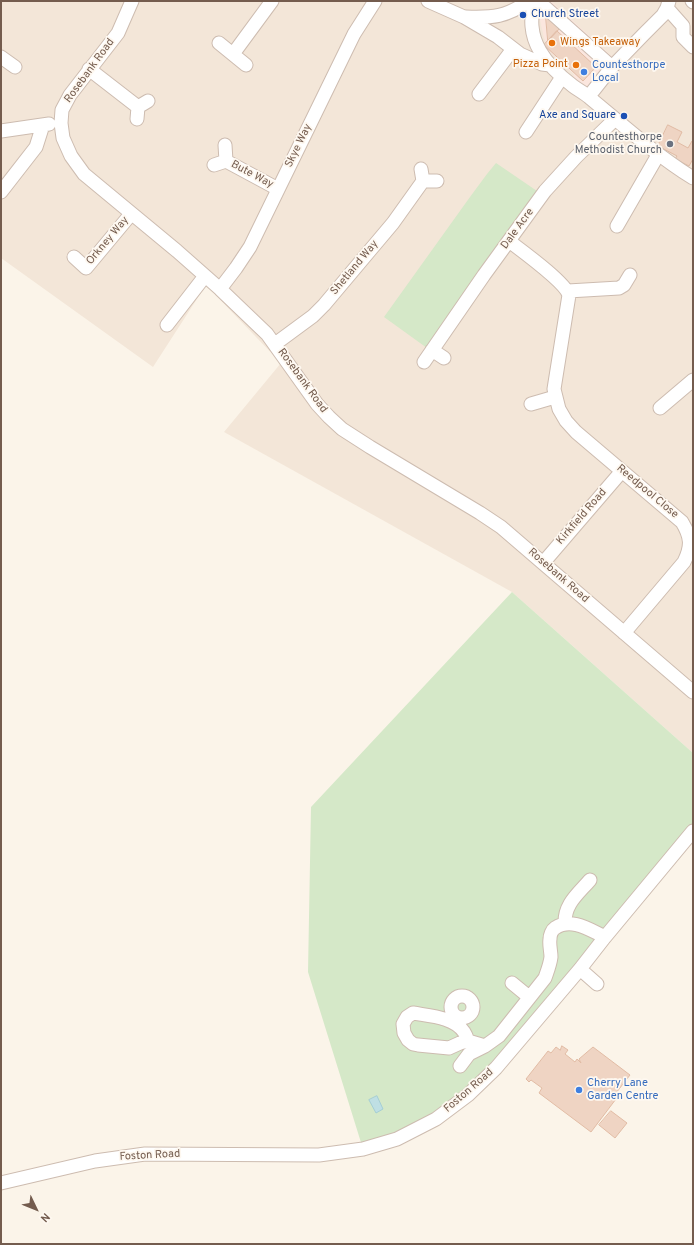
<!DOCTYPE html>
<html>
<head>
<meta charset="utf-8">
<style>
  body { margin:0 }
  #map { position:relative; width:694px; height:1245px; overflow:hidden; background:#fbf4e9; font-family:Overpass,sans-serif }
  canvas { display:block }
  .frame { position:absolute; inset:0; border:2px solid #745c4e; pointer-events:none }
  .north { position:absolute; left:16px; top:1189px; width:40px; height:40px; -webkit-text-stroke:3px #fef8f0; paint-order:stroke; rotate:133deg; font-size:11px; font-weight:700; line-height:16px; text-align:center; color:#745c4e }
  .north::after { content:''; display:block; margin:auto; width:14px; height:18px; background:#745c4e; clip-path:polygon(50% 0,100% 100%,50% 72%,0 100%) }
</style>
</head>
<body>
<div id="map">
<canvas width="694" height="1245"></canvas>
<div class="frame"></div>
<div class="north">N</div>
</div>
<script>
const g = document.querySelector('canvas').getContext('2d');
g.lineJoin = 'round';
function paint(path, color) { g.fillStyle = color; g.fill(path, 'evenodd'); }
function trace(path, color, width, dash) { g.strokeStyle = color; g.lineWidth = width; g.lineCap = dash ? 'butt' : 'round'; g.setLineDash(dash || []); g.stroke(path); }
function drawText(font, color, halo, rows, align = 'center') {
  g.font = font + ' Overpass,sans-serif'; g.lineWidth = 3.5; g.setLineDash([]); g.textBaseline = 'middle'; g.strokeStyle = halo; g.fillStyle = color; for (const [text, x, y, turn = 0] of rows) {
    g.save(); g.translate(x, y); g.rotate((+turn || 0) * Math.PI / 180); g.textAlign = isNaN(turn) ? turn : align; if (halo) g.strokeText(text, 0, 0); g.fillText(text, 0, 0); g.restore();
  }
}
paint(new Path2D(`
  M1,1h692v752l-181,-161 -288,-160 57,-69 -75,-78 -53,82 -152,-109z`), '#f3e6d8');
paint(new Path2D(`
  M542,1h9l64,58 -27,28 -3,1 -12,-10 1,-4 -25,-23 -5,-13 -4,-18 -5,-2z`), '#fbe6de');
paint(new Path2D(`
  M496,163l41,28 -110,157 -43,-31 86,-120 17,-23z
  M512,592l181,161v71l-197,244 -43,39 -90,42 -55,-177 3,-165z`), '#d5e8c8');
const water = new Path2D(`
  M377,1096l6,13 -7,4 -7,-13z`);
paint(water, '#bfdfe4');
trace(water, '#a5ced5', 1);
const building = new Path2D(`
  M546,17h3l12,10 -13,14z
  M557,31l39,36 -13,14 -39,-36z
  M668,125l14,7 -5,10 11,6 4,-7 1,1v17l-4,7 -14,-7 2,-3 -19,-10z
  M562,1046l6,4 -3,4 10,8 2,-3 4,4 -2,-4 14,-12 37,28 -14,18 3,2 -28,37 -52,-39 3,-5 -11,-8 -2,2 -3,-3 22,-28 3,2 5,-6 4,3z
  M611,1111l16,12 -12,15 -16,-13z`);
paint(building, '#efd4c3');
trace(building, '#e1bba4', 1);
const minor = new Path2D(`
  M132,1l-14,32 -48,62 -8,15 -1,13 2,15 8,18 13,18 93,77 43,38 47,45 50,70 12,13 13,12 28,18 110,66 21,14 192,165
  M428,1l36,16 34,20 22,17 22,10 8,1
  M536,1c-7,16 -5,35 4,50 8,14 20,25 33,35 5,4 12,7 17,12 34,28 66,57 103,80
  M692,1l1,1
  M536,2l10,6 66,59
  M667,8l16,18v11l10,10
  M466,17c27,1 40,0 63,-16
  M219,43l27,22
  M233,54l39,-53
  M1,57l14,10
  M89,69l49,38
  M479,94l34,-45
  M589,96l23,-29 31,-32 20,-20 4,-7 2,-7
  M137,119l1,-12 10,-6
  M1,131l48,-7
  M526,132l36,-55
  M226,161l52,28
  M214,165l12,-4 -1,-16
  M421,169l2,12h14
  M1,192l35,-45 7,-22
  M617,226l41,-71
  M509,241c13,10 56,41 60,54l-15,94 5,20 7,12 10,11 106,90c9,15 10,24 2,40l-60,71
  M74,257l12,11 45,-54
  M220,289l16,-21 14,-21 104,-213 21,-33
  M568,291l51,-3 5,-3 6,-10
  M167,325l38,-49
  M275,344l38,-28 11,-11 69,-82 30,-42
  M432,350l12,8
  M424,362l60,-87 61,-84 31,-34 39,-38
  M531,404l24,-7
  M660,408l33,-28
  M543,563l79,-92
  M565,924c-1,-20 13,-30 25,-44
  M580,969l17,15
  M512,983l17,14
  M451 1007a11 11 0 1 1 22 0a11 11 0 1 1-22 0Z
  M468,1041c-1,-3 -2,-6 -4,-9 -10,-15 -34,-16 -51,-19l-6,4 -4,7 1,9 4,7 5,4 5,1 31,3 11,-5 8,-2 17,5
  M460,1066l9,-12 16,-8 14,-10 46,-58c2,-6 5,-13 6,-21 0,-6 -2,-12 -1,-18 0,-4 2,-9 5,-11 16,-11 35,2 50,9
  M1,1183l94,-22 50,-7 174,1 44,-6 34,-10 39,-20 32,-24 28,-27 84,-99 25,-32 88,-106`);
trace(minor, '#cdbcb0', 15);
trace(minor, '#fff', 13);
for (const [x, y, r, color] of [
  [523,15,4,"#1a4fb4"],
  [552,43,4,"#e8710a"],
  [576,65,4,"#e8710a"],
  [584,72,4,"#3f7fe0"],
  [624,116,4,"#1a4fb4"],
  [670,144,4,"#6b7280"],
  [579,1090,4,"#3f7fe0"]
]) { const dot = new Path2D(); dot.arc(x, y, r, 0, 2 * Math.PI); g.fillStyle = color; g.fill(dot); trace(dot, '#fef8f0', 1.5); }
drawText('11px', '#164399', '#fef8f0', [
  ["Church Street",531,15],
  ["Axe and Square",616,116,"right"]
], 'left');
drawText('11px', '#c56008', '#fef8f0', [
  ["Wings Takeaway",560,43],
  ["Pizza Point",568,65,"right"]
], 'left');
drawText('11px', '#366cbe', '#fef8f0', [
  ["Countesthorpe",592,66],
  ["Local",592,79],
  ["Cherry Lane",587,1084],
  ["Garden Centre",587,1097]
], 'left');
drawText('11px', '#745c4e', '#fef8f0', [
  ["Rosebank Road",90,71,-54],
  ["Skye Way",299,146,-64],
  ["Bute Way",252,175,28],
  ["Dale Acre",518,229,-54],
  ["Orkney Way",108,241,-50],
  ["Shetland Way",355,268,-50],
  ["Rosebank Road",302,381,54],
  ["Reedpool Close",647,492,40],
  ["Kirkfield Road",582,517,-49],
  ["Rosebank Road",558,576,41],
  ["Foston Road",469,1091,-41],
  ["Foston Road",150,1156,-3]
]);
drawText('11px', '#5b616d', '#fef8f0', [
  ["Countesthorpe",662,138],
  ["Methodist Church",662,151]
], 'right');
</script>
</body>
</html>
